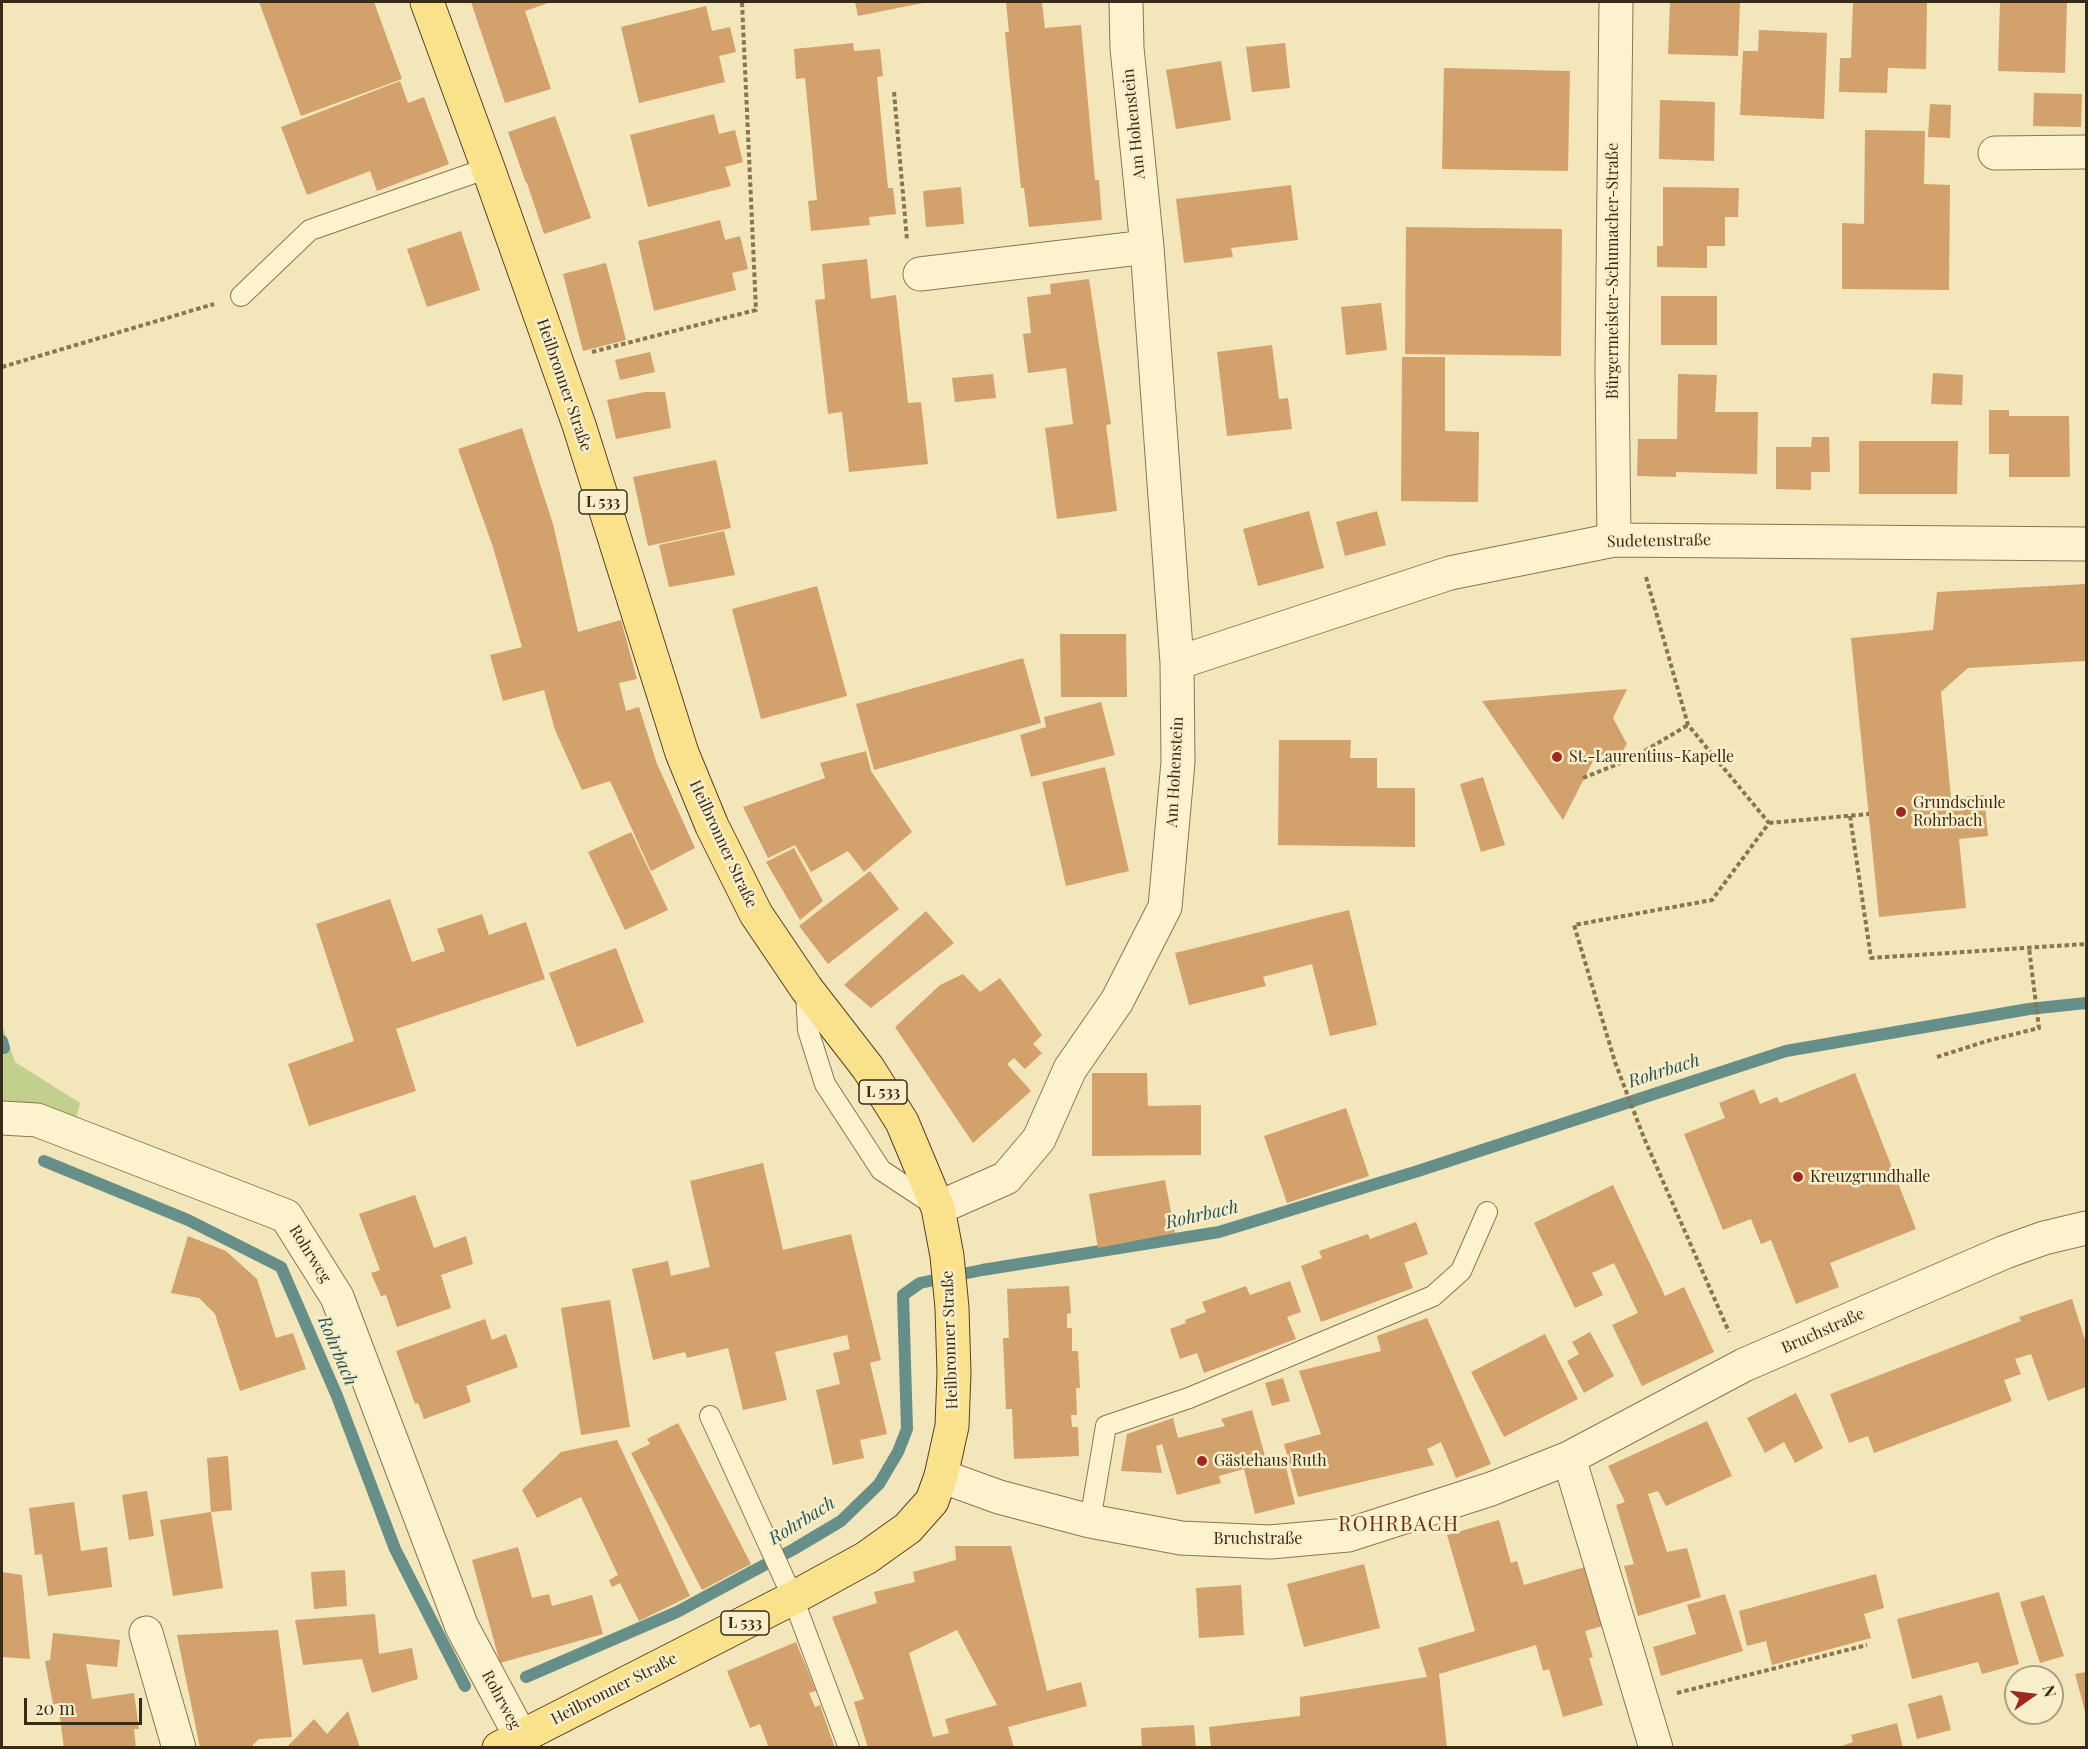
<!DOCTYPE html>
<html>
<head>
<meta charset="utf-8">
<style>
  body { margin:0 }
  #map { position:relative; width:2088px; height:1749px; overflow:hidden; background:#f2e6ba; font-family:"Playfair Display",serif }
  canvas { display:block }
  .frame { position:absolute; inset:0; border:3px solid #372b1a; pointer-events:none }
  .north { position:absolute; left:2004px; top:1665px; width:60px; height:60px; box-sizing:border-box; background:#f8efca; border:2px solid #aba184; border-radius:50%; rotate:76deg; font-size:16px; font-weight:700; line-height:24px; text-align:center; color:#372b1a }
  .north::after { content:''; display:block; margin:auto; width:21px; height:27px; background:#9e291e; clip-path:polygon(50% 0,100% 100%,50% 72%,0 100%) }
  .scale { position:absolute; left:24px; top:1698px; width:118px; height:27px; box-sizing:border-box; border:3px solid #372b1a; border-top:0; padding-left:8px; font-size:18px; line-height:21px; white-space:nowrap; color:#372b1a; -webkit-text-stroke:4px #f8efca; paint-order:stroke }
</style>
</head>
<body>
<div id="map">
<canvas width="2088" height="1749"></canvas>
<div class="frame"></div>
<div class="north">N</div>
<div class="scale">20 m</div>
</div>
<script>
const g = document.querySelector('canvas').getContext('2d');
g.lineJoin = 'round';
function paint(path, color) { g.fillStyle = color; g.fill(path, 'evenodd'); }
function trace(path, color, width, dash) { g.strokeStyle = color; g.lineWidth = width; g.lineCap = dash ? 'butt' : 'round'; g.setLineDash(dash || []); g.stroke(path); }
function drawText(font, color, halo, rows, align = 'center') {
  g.font = font + ' "Playfair Display",serif'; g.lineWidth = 5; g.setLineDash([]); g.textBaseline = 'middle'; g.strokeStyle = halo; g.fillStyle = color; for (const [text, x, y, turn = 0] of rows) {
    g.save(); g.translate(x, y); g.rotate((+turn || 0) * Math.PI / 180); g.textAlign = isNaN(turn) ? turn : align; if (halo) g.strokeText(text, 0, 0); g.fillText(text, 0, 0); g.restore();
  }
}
paint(new Path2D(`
  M2,1025l13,37 65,41 -5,19 -73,-17z`), '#c2d08e');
trace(new Path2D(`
  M2,1041l2,7
  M44,1161l144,59 93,47 56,129 58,153 70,137
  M526,1677l151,-65 117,-63 47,-28 38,-37 19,-32 9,-23 -4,-134 17,-12 62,-13 237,-38 199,-61 368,-120 243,-42 57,-6`), '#668f89', 12);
paint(new Path2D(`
  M259,2h115l28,77 -101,37z
  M471,2h80l-26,9 26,78 -46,14z
  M855,2h68v1l-65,13z
  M1006,2h36l3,26 36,-3 14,155h4l3,40 -73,7 -5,-39h-3l-12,-115 -4,-41h4z
  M1670,2h70l-2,54 -70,-2z
  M1853,2h74l-1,67 -38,-1 -1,25 -48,-1 1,-34h11z
  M2000,2h67l-2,71 -67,-2z
  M706,6l6,25 18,-4 6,25 -17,4 6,26 -86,21 -18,-76z
  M1759,30l68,3 -3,86 -84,-4 3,-64h15z
  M853,43l1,8 26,-2 3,27 -6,1 11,111h5l3,26 -27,3 1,8 -59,6 -3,-30 9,-1 -12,-122 -9,1 -2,-30z
  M1285,43l5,45 -38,4 -6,-45z
  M1221,61l10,59 -55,9 -10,-59z
  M1444,68l126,3 -2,100 -126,-2z
  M400,81l8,22 16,-6 25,67 -72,27 -7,-20 -63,24 -26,-68z
  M2034,93l48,1 -1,33 -48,-1z
  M1660,100l55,2 -1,59 -55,-2z
  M1930,104l21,1 -1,33 -22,-1z
  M714,114l5,20 16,-4 8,32 -18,5 6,19 -83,21 -18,-72z
  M555,116l36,102 -47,16 -17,-51 8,-2 -9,2 -18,-51z
  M1865,130l60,1 -1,53 26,1 -1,105 -107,-1v-66l22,1z
  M1291,185l7,55 -67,8 2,9 -49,6 -8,-64z
  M961,187l3,37 -38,3 -3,-36z
  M1663,187l76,1 -1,29h-13v29h-18v22l-50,-1v-21h6z
  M720,220l5,20 15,-4 8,33 -16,4 4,17 -82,21 -16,-70z
  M1406,227l156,2 -1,127 -156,-2z
  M461,231l19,59 -53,17 -20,-58z
  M867,259l4,40 25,-4 12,108 13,-1 7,62 -79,8 -7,-60 -14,2 -13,-114 10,-1 -3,-35z
  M606,263l20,77 -43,11 -20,-77z
  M1089,279l22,145 -5,1 11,86 -60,8 -12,-91 28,-4 -7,-56 -38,5 -5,-39 8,-1 -4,-36 24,-3 -1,-10z
  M1661,296h56v49h-56z
  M1381,303l6,47 -41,5 -5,-48z
  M1272,345l7,54 9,-1 4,31 -65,7 -10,-84z
  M650,352l5,20 -35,8 -5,-20z
  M1402,357h43v74l34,1 -1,70 -77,-1z
  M1933,373l30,2 -1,30 -31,-1z
  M993,374l3,24 -41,4 -3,-24z
  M1678,374l39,1 -2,37h43l-1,62 -81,-2v5l-39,-1 1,-37h39z
  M645,392h20l6,36 -55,11 -9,-39z
  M1989,410h20v6h60l1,61h-61v-23h-20z
  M522,428l31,96 25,108 43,-12 16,59 -18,4 7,28 13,-4 18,57 38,84 -44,23 -41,-90 -28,9 -27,-60 -11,-40 -41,11 -13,-46 32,-8 -29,-100 -35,-98z
  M1812,437h17l1,35h-19v18l-35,-1v-42h35z
  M1859,441h99l-1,53h-98z
  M716,460l15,68 -83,18 -15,-69z
  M1309,511l15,57 -66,18 -15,-57z
  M1377,511l9,34 -41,11 -9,-34z
  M724,531l11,44 -66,12 -10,-42z
  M2086,584v77l-118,7 -27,24 10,106 33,-3 4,41 -29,3 7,69 -87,9 -28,-279 82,-8 4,-38z
  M817,586l30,110 -86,23 -29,-110z
  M1060,634h66l1,63h-66z
  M1023,658l18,65 -167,47 -18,-66z
  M1627,689l-14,29 14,26 -11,17 -19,-8 -34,67 -81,-119z
  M1101,702l14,53 -84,22 -11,-42 26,-8 -2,-10z
  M1279,740h72l-1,18h27v30h38v59l-137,-2z
  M866,751l5,20 41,61 -48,40 -16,-21 -37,21 -16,-27 -27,13 -25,-51 82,-29 -5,-15z
  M1105,767l24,104 -63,15 -24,-104z
  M1483,777l22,68 -24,7 -21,-68z
  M631,832l37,78 -43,20 -37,-78z
  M794,848l29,53 -23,19 -34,-58z
  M870,871l29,38 -71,55 -29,-38z
  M390,899l22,63 33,-11 -8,-22 45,-15 7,21 37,-13 19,57 -149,50 20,62 -107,35 -21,-62 66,-23 -38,-117z
  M1349,910l28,115 -47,11 -18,-72 -49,13 3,9 -77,19 -14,-52z
  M926,911l28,32 -83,65 -27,-23z
  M616,948l28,74 -67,25 -28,-74z
  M963,974l17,18 20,-14 42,57 -9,9 9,9 -17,16 -11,-11 -7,6 24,27 -58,52 -78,-116 45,-42z
  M1092,1073h55l1,33 53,-1v50l-109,1z
  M1855,1073l61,156 -86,34 9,24 -43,17 -25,-64 -10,4 -10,-25 -28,11 -39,-96 41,-16 -6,-15 35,-14 6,15 17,-7 3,6z
  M1346,1108l23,68 -82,27 -23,-67z
  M763,1163l20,87 68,-16 30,126 -11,3 17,71 -27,6 4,18 -31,7 -17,-75 24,-6 -7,-31 17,-4 -3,-14 -72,17 12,48 -44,10 -15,-62 -41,10 -2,-6 -32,8 -21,-91 36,-8 3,15 39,-9 -20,-86z
  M1165,1180l10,53 -77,15 -9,-54z
  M1613,1185l52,111 19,-9 30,65 -72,34 -30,-61 26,-12 -24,-50 -22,10 11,22 -28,13 -41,-85z
  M415,1195l19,53 32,-12 7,28 -32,11 10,33 -54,19 -11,-32 -5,1 -10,-23 9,-3 -21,-56z
  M1416,1222l12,32 -24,9 9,25 -92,34 -20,-56 21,-8 -3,-7 49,-17 2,5z
  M188,1236l38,15 31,28 19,59 17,-5 13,36 -66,22 -25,-77 -16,-16 -28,-5z
  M1290,1281l11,31 -14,5 9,22 -92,34 -7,-20 -17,6 -10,-30 16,-6 -1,-3 21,-8 -4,-10 44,-16 4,9z
  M1069,1286l2,27 -4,1v14h5v23h6l2,37h-4l1,27h-6l1,12h6l1,29 -65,3 -2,-50h-6l-3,-71h6l-2,-49z
  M2072,1299l14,44v44l-38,14 -17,-47 -16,5 6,15 -17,6 8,21 -138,52 -6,-17 -19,7 -19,-49 191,-73 -2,-4z
  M610,1300l20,127 -49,8 -20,-127z
  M1427,1318l64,146 -35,14 -15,-36 -14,7 7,16 -136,32 -14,-53 37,-10 -22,-63 82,-20 -4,-15z
  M485,1319l7,21 14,-6 12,33 -52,19 5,16 -47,17 -6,-16 -3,1 -19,-53z
  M1590,1332l24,44 -30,17 -17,-32 12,-7 -7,-12z
  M1545,1334l33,65 -74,38 -33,-65z
  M1283,1378l7,23 -18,5 -7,-23z
  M1796,1393l27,55 -28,15 -11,-21 -19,11 -18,-35z
  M1252,1410l15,53 17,-4 11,45 -40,10 -11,-45 -25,7 2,7 -44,12 -15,-51 -6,2 6,27 -41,-2 6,-37 46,-16 5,20 47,-12 -4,-7z
  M1707,1421l25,55 -66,30 -8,-15 -10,3 19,58 20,-4 14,49 -63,19 -14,-50 10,-2 -18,-59 9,-3 -17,-36z
  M678,1423l73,141 -49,26 -71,-137 19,-9 -3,-5z
  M617,1440l73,156 -51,25 -19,-38 -8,4 -3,-7 9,-5 -37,-78 -44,21 -15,-28 39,-38z
  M228,1456l4,54 -21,2 -4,-54z
  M147,1491l7,45 -25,4 -7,-45z
  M74,1502l7,49 26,-4 5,40 -64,9 -6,-42 -7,1 -6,-47z
  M211,1512l12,76 -50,8 -13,-76z
  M1499,1520l12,43 6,-2 7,24 61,-18 17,59 -17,5 8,26 -4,1 14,47 -40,12 -14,-48 -6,2 -7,-26 -97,29 8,74h-236l-2,-21 91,-11v-19l127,-20 -9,-29 57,-17 -28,-96z
  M955,1546h56l36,145 34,-9 6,24 -79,21 6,21h-146l-14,-46 10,-3 -32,-82 45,-14 -3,-11 41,-10 -2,-10 43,-12zM957,1630l40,75 -52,14 4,14 -16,4 -24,-84z
  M518,1547l14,51 17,-4 3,12 40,-11 11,39 -103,29 -28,-103z
  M1364,1564l16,64 -76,19 -17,-63z
  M345,1570l2,36 -33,3 -3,-37z
  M2,1572l20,3 8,84 -28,-2z
  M1876,1574l8,34 -20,6 7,24 -99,27 -6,-24 -19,5 -8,-35z
  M1241,1585l3,50 -45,3 -3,-50z
  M1999,1592l20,72 -37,10 -4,-12 -66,17 -15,-60z
  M1725,1594l18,57 -82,25 -8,-29 43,-13 -9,-29z
  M2044,1595l20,61 -24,7 -20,-61z
  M375,1614l4,40 33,-6 6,31 -46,14 -10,-34 -59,6 -8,-45z
  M278,1630l14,107 -33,2 -9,9h-50l-23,-113z
  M53,1633l67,7 -3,27 -31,-3 6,35 42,-6 5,36h-5l2,19h-72l-6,-44h-5l-8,-43 5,-1z
  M796,1642l20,49 -7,2 6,14 5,-2 15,43h-66l-9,-24 -10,4 -23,-57z
  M2086,1672v43l-11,-41z
  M1942,1695l9,35 -34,9 -9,-35z
  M348,1711l12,37h-74l28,-29 13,15z
  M1897,1723l6,25h-67l17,-6 -2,-7z
  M1194,1725l2,23h-54l-1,-20z`), '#d3a16c');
const service = new Path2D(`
  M241,296l69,-66 178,-62
  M806,991l2,39 17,54 56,86 53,35
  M710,1416l83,182 56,150
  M1090,1521l16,-95 83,-28 244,-102 28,-25 26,-59`);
const minor = new Path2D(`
  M1995,153l91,-1
  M920,274l227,-27
  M1614,540l-2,-171 4,-367
  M1177,663l273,-90 164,-33 472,4
  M2,1118l35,2 249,96 51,81 125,330 59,110
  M938,1208l68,-30 33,-39 31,-70 47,-68 48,-94 13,-145 -1,-99 -30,-416 -20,-199 -1,-46
  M1569,1458l87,290
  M941,1476l58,21 91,24 91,17 89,4 78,-7 143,-46 78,-31 175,-93 261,-113 39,-14 42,-10
  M146,1633l33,115`);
const primary = new Path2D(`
  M427,2l61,166 91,257 103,328 30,73 44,88 50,74 62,80 34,54 36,86 9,48 5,52 2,65 -2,53 -11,50 -9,25 -24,27 -42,30 -73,40 -294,150`);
trace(service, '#8a7553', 22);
trace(minor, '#8a7553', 35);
trace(primary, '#564228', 35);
trace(new Path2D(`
  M894,92l13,148
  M592,352l164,-42 -14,-308
  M2,367l212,-63
  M1646,577l42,148 81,98 -57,77 -138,25 41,137 29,76 85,194
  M1583,778l50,-20 55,-33
  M1850,816l21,142 215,-14
  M1769,823l100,-9
  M1937,1057l50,-16 52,-13 -10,-80
  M1677,1693l190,-48`), '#8a7553', 4, [4.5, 3]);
trace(service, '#fcf3ce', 20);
trace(minor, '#fcf3ce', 33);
trace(primary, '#fae28d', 33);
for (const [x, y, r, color] of [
  [1557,757,6,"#9e291e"],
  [1901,812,6,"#9e291e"],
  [1798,1177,6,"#9e291e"],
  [1202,1461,6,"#9e291e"]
]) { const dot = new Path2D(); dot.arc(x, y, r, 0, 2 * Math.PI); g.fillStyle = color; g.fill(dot); trace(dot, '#f8efca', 2); }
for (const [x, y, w] of [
  [603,502,48],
  [883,1092,48],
  [745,1623,48]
]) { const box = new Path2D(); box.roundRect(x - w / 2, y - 12, w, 24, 4.5); g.fillStyle = '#f8efca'; g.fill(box); trace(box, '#372b1a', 1.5); }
drawText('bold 15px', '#372b1a', null, [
  ["L 533",603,502],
  ["L 533",883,1092],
  ["L 533",745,1623]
]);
drawText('16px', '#372b1a', '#f8efca', [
  ["Am Hohenstein",1134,124,-96],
  ["Bürgermeister-Schumacher-Straße",1613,271,-90],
  ["Heilbronner Straße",564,385,71],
  ["Sudetenstraße",1659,541,-1],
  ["Am Hohenstein",1175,772,-87],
  ["Heilbronner Straße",723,844,65],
  ["Rohrweg",310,1254,58],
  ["Bruchstraße",1823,1331,-24],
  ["Heilbronner Straße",950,1340,-92],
  ["Bruchstraße",1258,1539],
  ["Heilbronner Straße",614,1689,-27],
  ["Rohrweg",501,1700,62]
]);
drawText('16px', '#372b1a', '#f8efca', [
  ["St.-Laurentius-Kapelle",1569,757],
  ["Grundschule",1913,803],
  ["Rohrbach",1913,821],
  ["Kreuzgrundhalle",1810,1177],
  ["Gästehaus Ruth",1214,1461]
], 'left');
drawText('italic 18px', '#275758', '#f8efca', [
  ["Rohrbach",1664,1071,-18],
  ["Rohrbach",1202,1215,-13],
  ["Rohrbach",337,1351,67],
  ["Rohrbach",802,1521,-32]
]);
g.letterSpacing = '1.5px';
drawText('20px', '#682e15', '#f8efca', [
  ["ROHRBACH",1399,1525]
]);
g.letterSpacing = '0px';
</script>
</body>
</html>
